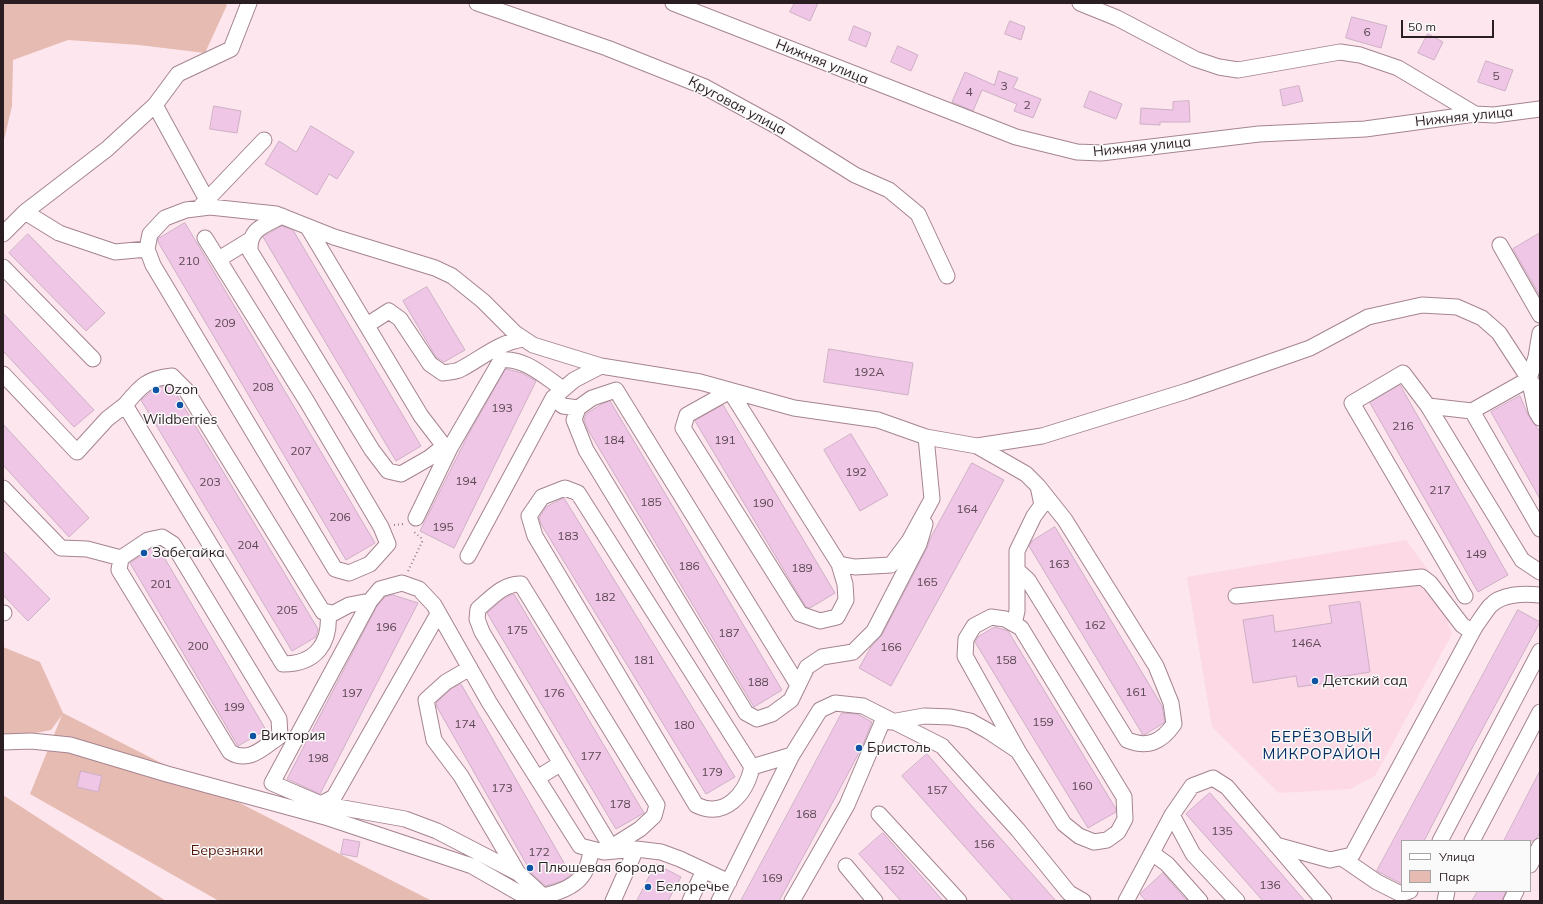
<!DOCTYPE html>
<html>
<head>
<meta charset="utf-8">
<style>
  body { margin:0 }
  #map { position:relative; width:1543px; height:904px; overflow:hidden; background:#fde6ee; font-family:Mulish,sans-serif }
  canvas { display:block }
  .frame { position:absolute; inset:0; border:4px solid #2b1e23; pointer-events:none }
  .legend { position:absolute; left:1401px; top:840px; width:130px; height:52px; box-sizing:border-box; background:#fafafa; border:1px solid #a7a2a4; margin:0; padding:5px 7px; list-style:none; font-size:12px; color:#2b1e23 }
  .legend li { display:flex; align-items:center; gap:8px; height:20px }
  .legend b { width:20px; border:1px solid #a7a2a4 }
  .scale { position:absolute; left:1401px; top:20px; width:93px; height:18px; box-sizing:border-box; border:2px solid #2b1e23; border-top:0; padding-left:5px; font-size:12px; line-height:14px; white-space:nowrap; color:#2b1e23; -webkit-text-stroke:3px #fafafa; paint-order:stroke }
</style>
</head>
<body>
<div id="map">
<canvas width="1543" height="904"></canvas>
<div class="frame"></div>
<ul class="legend">
<li><b style="height:5px;background:#fff"></b>Улица</li>
<li><b style="height:11px;background:#e6bbb1"></b>Парк</li>
</ul>
<div class="scale">50 m</div>
</div>
<script>
const g = document.querySelector('canvas').getContext('2d');
g.lineJoin = 'round';
function paint(path, color) { g.fillStyle = color; g.fill(path, 'evenodd'); }
function trace(path, color, width, dash) { g.strokeStyle = color; g.lineWidth = width; g.lineCap = dash ? 'butt' : 'round'; g.setLineDash(dash || []); g.stroke(path); }
function drawText(font, color, halo, rows, align = 'center') {
  g.font = font + ' Mulish,sans-serif'; g.lineWidth = 3; g.setLineDash([]); g.textBaseline = 'middle'; g.strokeStyle = halo; g.fillStyle = color; for (const [text, x, y, turn = 0] of rows) {
    g.save(); g.translate(x, y); g.rotate((+turn || 0) * Math.PI / 180); g.textAlign = isNaN(turn) ? turn : align; if (halo) g.strokeText(text, 0, 0); g.fillText(text, 0, 0); g.restore();
  }
}
paint(new Path2D(`
  M1406,540l53,72 -11,11 4,11 -77,142 -25,13 -71,4 -67,-66 -25,-150z`), '#fdd9e6');
paint(new Path2D(`
  M3,3h221l3,2 -22,48 -66,-8 -71,-5 -55,20 -1,46 -9,38z
  M3,647l37,15 23,51 369,188h-213l-189,-107 32,-79 -11,15 -48,9z
  M3,795l163,106h-163z`), '#e6bbb1');
const building = new Path2D(`
  M795,3h23l-8,18 -20,-9z
  M1352,17l35,9 -6,22 -35,-10z
  M1010,21l15,6 -4,13 -16,-6z
  M854,26l17,7 -5,14 -17,-7z
  M1428,34l15,8 -9,18 -16,-7z
  M898,46l20,9 -7,16 -20,-9z
  M1486,61l27,9 -8,21 -27,-9z
  M999,71l19,7 -5,10 28,11 -8,19 -19,-7 3,-7 -35,-14 -9,21 -21,-9 13,-30 29,13z
  M1299,86l4,15 -20,5 -3,-16z
  M1090,91l32,13 -6,15 -32,-12z
  M1189,101l1,21h-30v3l-20,-1 1,-16 32,2v-8z
  M214,106l27,5 -4,22 -27,-4z
  M311,126l43,26 -17,27 -8,-5 -12,21 -52,-31 14,-23 17,11z
  M185,223l190,320 -29,17 -188,-318v-3z
  M282,226l11,4 128,216 -25,15 -133,-224z
  M1540,233v63l-27,-47z
  M28,234l77,79 -19,18 -77,-78z
  M427,287l38,63 -21,12 -8,-5 -33,-56z
  M3,313l91,97 -20,17 -71,-76z
  M829,349l84,14 -5,32 -84,-13z
  M506,369l16,4 14,8 -82,167 -34,-17 48,-96z
  M169,385l6,7 143,237 -2,8 -24,14 -151,-251 13,-11z
  M1400,385l108,190 -30,17 -108,-189z
  M1520,396l8,19 12,17v67l-49,-87z
  M610,401l172,289 -28,17 -166,-277 -4,-10 2,-6 14,-9z
  M723,405l112,188 -25,15 -4,-1 -18,-30 -93,-156z
  M3,424l86,94 -20,19 -66,-72z
  M851,434l37,61 -28,16 -36,-61z
  M972,463l32,17 -113,206 -32,-18 12,-21 11,-12 45,-87 3,-9z
  M564,498l171,279 -29,17 -165,-270 -2,-6 7,-11z
  M1055,527l107,179 3,16 -19,12 -3,1 -114,-189 3,-5z
  M158,547l108,183 -28,16 -108,-183 22,-15z
  M3,551l47,48 -22,22 -25,-26z
  M514,594l130,219 -28,16 -129,-216 16,-14z
  M393,595l25,8 -98,191 -33,-15 90,-173 8,-9z
  M1360,602l10,70 -38,6 1,4 -35,5 -2,-11 -43,7 -10,-63 30,-5 2,17 57,-9 -3,-17z
  M1518,610l22,12 -70,130 -46,89h-22v43l-25,-13z
  M995,627l13,4 108,178v3l-28,16 -113,-186 3,-5z
  M461,684l110,191 -9,6 -16,5 -14,-12 -95,-167 -1,-4 15,-14z
  M842,713l15,1 15,8 -10,25 -27,51 -56,103h-38z
  M927,754l44,51 85,96h-43l-111,-125z
  M81,771l21,5 -4,16 -21,-5z
  M1540,771v61l-3,6 -4,3h-29z
  M1210,793l48,54 47,54h-42l-29,-33 -48,-54z
  M883,833l47,53 13,15h-42l-42,-47z
  M344,839l16,3 -3,15 -16,-3z
  M656,864l25,13 -13,24h-31z
  M1163,873l18,21 7,7h-42l-6,-7 1,-1z
  M1478,891h28l-4,10h-30z`);
paint(building, '#efc6e5');
trace(building, '#cdb0c5', 1);
const minor = new Path2D(`
  M477,3l130,45 98,39 75,41 75,47 34,15 29,24 29,62
  M673,3l343,134 61,15 24,1 158,-19 106,-5 110,-15 19,1 46,-6
  M1080,3l37,15 78,41 24,8 19,3 102,-18 20,3 38,13 77,46
  M155,105l52,95
  M201,206l63,-66
  M25,212l82,-63 48,-44 23,-31 53,-25 18,-46
  M282,216c-18,10 -33,12 -32,35l122,199 16,21 13,3 28,-16 15,-12
  M307,226l114,190 23,30 6,2 51,-88c23,-3 44,17 62,29
  M3,234l22,-22 34,21 56,19 32,-3
  M205,238l101,162 75,127 7,17 -18,20 -21,9 -14,-4 -182,-304 -6,-16 3,-15 15,-16 21,-8 24,-3 66,7 58,23 101,31 17,8 31,25 32,32 18,12 68,21 99,16 94,26 84,12 48,17 51,9 65,-10 145,-45 123,-43 58,-31 54,-12 35,2 25,11 17,15 30,46 7,32 4,7
  M1500,245l40,70
  M219,259l31,-19
  M3,267l90,92
  M367,325l22,-14 11,8 30,45 13,9c5,-1 13,-1 18,-4 21,-11 38,-27 63,-30
  M3,374l74,78 30,-33 18,-14
  M1529,379l7,-22 4,-24
  M1535,387l-6,-8 -57,32 -44,-5 94,154 18,12
  M553,398l10,8 15,2 14,-10 24,-8 182,295
  M1428,406l-25,-33 -51,30 113,193
  M578,408l-4,12 12,30 160,263 11,6 15,-5 19,-14 16,-33 15,-10 31,-5 21,-21 45,-87 6,-20
  M1472,411l68,118
  M977,446l49,28 12,12 4,19 -8,11 -17,35v60l-3,13
  M3,488l58,60 26,1 34,9
  M565,488l13,5 174,274c-6,27 -27,52 -56,38l-161,-269 -6,-20 13,-19z
  M416,518l34,-70
  M162,537l11,7 106,175 1,17c-16,11 -31,28 -50,16l-111,-182 2,-12 27,-18z
  M468,556l85,-158 21,-18 27,-14
  M839,564l6,20 1,16 -9,17 -17,4 -20,-7 -117,-186 4,-13 43,-24 109,173 16,3 36,-2 18,-24 23,-42 -6,-62
  M1017,570l11,10 99,160c20,8 34,3 47,-16l-3,-21 -15,-37 -91,-146 -27,-34
  M1236,596l186,-19 8,6 32,42 10,7
  M328,612c3,31 -12,52 -45,52l-158,-259c15,-18 22,-27 47,-29l14,14 137,222 11,1 15,-8 21,-4
  M3,613h1
  M438,614l-104,183 -13,7 -49,-21 98,-182 10,-12 22,-6 17,6 15,16 55,97 91,144 24,6 32,-3 25,3 19,7 49,23
  M470,668l-24,14 -20,18 8,40 27,36 57,97
  M891,722l33,-6 27,1 19,4 18,10 30,20 46,73 15,12 15,6 13,-2 11,-8 7,-13 -1,-22 -103,-169 -16,-9 -14,-2 -17,9 -8,13 -1,17 53,95
  M3,742l28,-1 39,4 97,29 158,43 147,49 61,35
  M752,767l40,-12
  M537,778l23,-14
  M321,804l84,15 32,12 81,42 25,23c14,-3 33,-9 41,-23 4,-6 6,-17 8,-24
  M879,814l80,87
  M1172,815l21,39 44,47
  M1440,841l100,-190
  M1472,841l68,-129
  M1276,845l54,15 22,-5 123,-228c5,-7 10,-15 15,-21 11,-12 34,-13 49,-11
  M605,851l35,-22 14,-13 3,-11 -136,-221c-17,-1 -30,14 -43,25l-1,10 5,13 129,215
  M1152,853l15,11 33,37
  M1342,858l35,24 24,12 9,-3
  M1530,865l10,-19
  M846,866l29,35
  M613,901l23,-52
  M690,901l14,-31
  M719,901l73,-146 28,-45 15,-7 28,3 79,40 76,84 51,63 14,8
  M792,901l55,-96 37,-87
  M1126,901l46,-86 20,-29 21,-8 14,9 97,114
  M1445,901l2,-10
  M1511,901l5,-10`);
trace(minor, '#a58490', 17);
trace(new Path2D(`
  M394,525l10,-1
  M408,571l14,-29 -1,-4 -7,-6`), '#928087', 2, [1, 3]);
trace(minor, '#fff', 15);
for (const [x, y, r, color] of [
  [156,390,4,"#0f53a3"],
  [180,405,4,"#0f53a3"],
  [144,553,4,"#0f53a3"],
  [1315,681,4,"#0f53a3"],
  [253,736,4,"#0f53a3"],
  [859,748,4,"#0f53a3"],
  [530,868,4,"#0f53a3"],
  [648,887,4,"#0f53a3"]
]) { const dot = new Path2D(); dot.arc(x, y, r, 0, 2 * Math.PI); g.fillStyle = color; g.fill(dot); trace(dot, '#fafafa', 1.5); }
drawText('12px', '#5c4854', null, [
  ["6",1367,32],
  ["5",1496,76],
  ["3",1004,86],
  ["4",969,92],
  ["2",1027,105],
  ["210",189,261],
  ["209",225,323],
  ["192А",869,372],
  ["208",263,387],
  ["193",502,408],
  ["216",1403,426],
  ["184",614,440],
  ["191",725,440],
  ["207",301,451],
  ["192",856,472],
  ["194",466,481],
  ["203",210,482],
  ["217",1440,490],
  ["185",651,502],
  ["190",763,503],
  ["164",967,509],
  ["206",340,517],
  ["195",443,527],
  ["183",568,536],
  ["204",248,545],
  ["149",1476,554],
  ["163",1059,564],
  ["186",689,566],
  ["189",802,568],
  ["165",927,582],
  ["201",161,584],
  ["182",605,597],
  ["205",287,610],
  ["162",1095,625],
  ["196",386,627],
  ["175",517,630],
  ["187",729,633],
  ["146А",1306,643],
  ["200",198,646],
  ["166",891,647],
  ["181",644,660],
  ["158",1006,660],
  ["188",758,682],
  ["161",1136,692],
  ["197",352,693],
  ["176",554,693],
  ["199",234,707],
  ["159",1043,722],
  ["174",465,724],
  ["180",684,725],
  ["177",591,756],
  ["198",318,758],
  ["179",712,772],
  ["160",1082,786],
  ["173",502,788],
  ["157",937,790],
  ["178",620,804],
  ["168",806,814],
  ["135",1222,831],
  ["156",984,844],
  ["172",539,852],
  ["152",894,870],
  ["169",772,878],
  ["136",1270,885]
]);
drawText('14px', '#2b1e23', '#fafafa', [
  ["Нижняя улица",822,62,22],
  ["Круговая улица",737,106,28],
  ["Нижняя улица",1464,117,-6],
  ["Нижняя улица",1142,147,-6]
]);
drawText('14px', '#2b1e23', '#fafafa', [
  ["Ozon",164,390],
  ["Wildberries",180,420,"center"],
  ["Забегайка",152,553],
  ["Детский сад",1323,681],
  ["Виктория",261,736],
  ["Бристоль",867,748],
  ["Плюшевая борода",538,868],
  ["Белоречье",656,887]
], 'left');
drawText('14px', '#511508', '#fafafa', [
  ["Березняки",227,851]
]);
g.letterSpacing = '1px';
drawText('15px', '#063063', '#fafafa', [
  ["БЕРЁЗОВЫЙ",1322,737],
  ["МИКРОРАЙОН",1322,754]
]);
g.letterSpacing = '0px';
</script>
</body>
</html>
